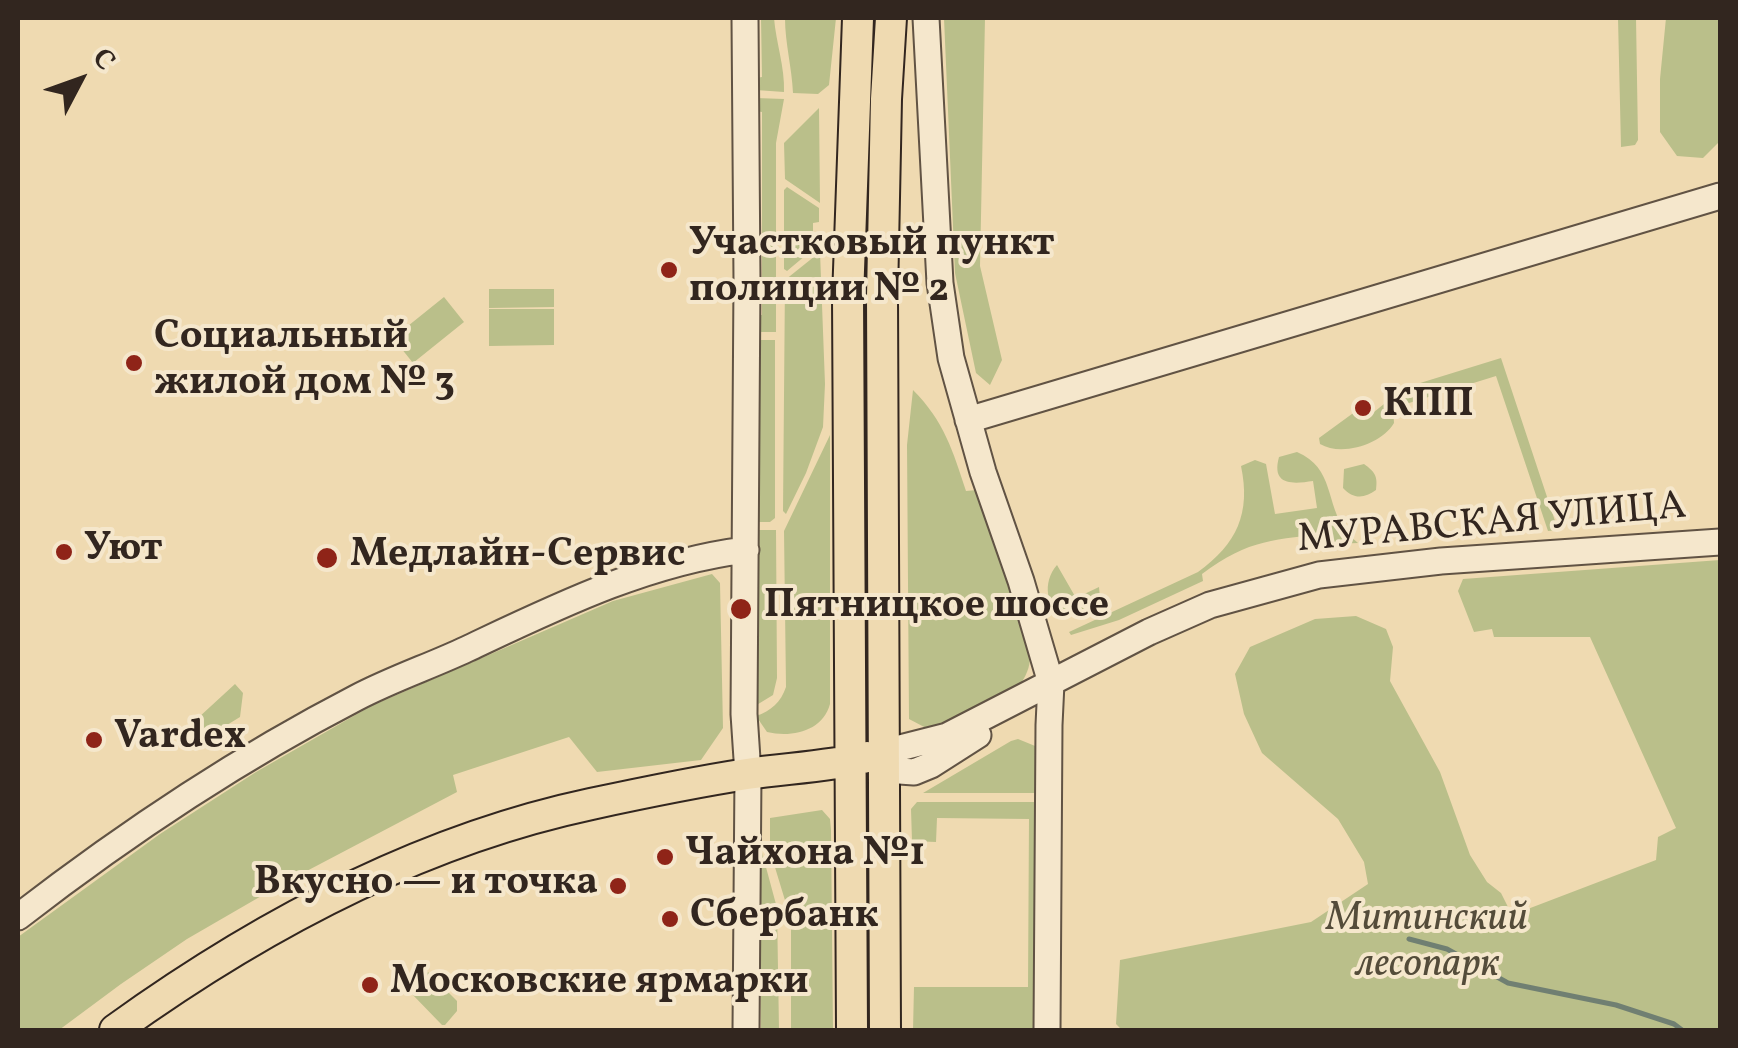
<!DOCTYPE html>
<html>
<head>
<meta charset="utf-8">
<style>
  body { margin:0 }
  #map { position:relative; width:1738px; height:1048px; overflow:hidden; background:#efdab1; font-family:Vollkorn,serif }
  canvas { display:block }
  .frame { position:absolute; inset:0; border:20px solid #32261f; pointer-events:none }
  .north { position:absolute; left:30px; top:30px; width:100px; height:100px; -webkit-text-stroke:8px #f5e7cc; paint-order:stroke; rotate:49deg; font-size:28px; font-weight:700; line-height:40px; text-align:center; color:#32261f }
  .north::after { content:''; display:block; margin:auto; width:35px; height:45px; background:#32261f; clip-path:polygon(50% 0,100% 100%,50% 72%,0 100%) }
</style>
</head>
<body>
<div id="map">
<canvas width="1738" height="1048"></canvas>
<div class="frame"></div>
<div class="north">С</div>
</div>
<script>
const g = document.querySelector('canvas').getContext('2d');
g.lineJoin = 'round';
function paint(path, color) { g.fillStyle = color; g.fill(path, 'evenodd'); }
function trace(path, color, width, dash) { g.strokeStyle = color; g.lineWidth = width; g.lineCap = dash ? 'butt' : 'round'; g.setLineDash(dash || []); g.stroke(path); }
function drawText(font, color, halo, rows, align = 'center') {
  g.font = font + ' Vollkorn,serif'; g.lineWidth = 8; g.setLineDash([]); g.textBaseline = 'middle'; g.strokeStyle = halo; g.fillStyle = color; for (const [text, x, y, turn = 0] of rows) {
    g.save(); g.translate(x, y); g.rotate((+turn || 0) * Math.PI / 180); g.textAlign = isNaN(turn) ? turn : align; if (halo) g.strokeText(text, 0, 0); g.fillText(text, 0, 0); g.restore();
  }
}
paint(new Path2D(`
  M761,18h13c2,25 11,49 10,74l-28,-2v-12l6,-1z
  M785,18h51l-7,67 -11,9 -25,-1c-1,-25 -8,-50 -8,-75z
  M944,18h41l-5,248 22,94 -12,25 -14,-12 -21,-100z
  M1618,18h18l2,122 -3,5 -14,2z
  M1666,18h54v123l-17,17 -26,-2 -17,-24v-53z
  M756,98l28,1 -8,44v189h-20v-17h6v-203l-6,-1z
  M819,108l1,95 -35,-24 -1,-36z
  M787,187l32,21v14l-6,1v13l5,1v8l-31,26 -3,-2v-79z
  M820,252l5,132 -2,43 -17,46 -20,41 -3,-3 2,-231z
  M489,289h65v18l-65,1z
  M444,297l20,25 -51,41 -20,-25z
  M489,309h65v36l-65,1z
  M757,340h18v178l-5,4h-13z
  M1501,358l57,172 -10,1 -52,-155 -103,32 1,15c-12,21 -52,34 -74,21l-1,-6 37,-27 8,9 40,-32z
  M913,390c31,31 40,61 53,101l11,-1 53,160c1,13 -2,23 -9,33l-77,42 -16,4 -19,-10 -2,-274z
  M830,435v269c-7,27 -38,34 -63,28l-11,-16c15,-5 25,-14 30,-29l-2,-156z
  M1297,452c38,16 28,52 49,79 3,5 8,8 12,12l-24,1 -2,-11c-57,7 -82,5 -130,41l1,7 -84,39 -48,15 -2,-3 129,-60c39,-28 53,-59 43,-106l14,-6 11,4 9,50 42,-6 -4,-27c-20,3 -42,5 -34,-24z
  M1364,464c11,8 14,12 12,26 -12,9 -23,9 -33,-2l1,-19z
  M757,530h19l1,148 -4,17 -18,11z
  M1720,560v470h-598l-6,-6 4,-64 191,-38 57,-38 -4,-22 -26,-43 -76,-66 -18,-39 -9,-40 15,-27 65,-28 41,-3 30,13 7,18 -3,34 50,91 30,83 17,27 14,11 11,22 144,-55 2,-23 18,-9 -86,-191h-96l-2,-8 -18,3 -16,-41 5,-12z
  M1057,565l19,33 23,-11 1,11 -3,4 -29,14c-23,-6 -26,-34 -11,-51z
  M712,574l8,9 3,145 -22,32 -104,12 -28,-35 -116,38 4,17 -175,92 -95,55 -66,45 -62,46h-41v-93l142,-103 96,-62 115,-66 242,-105z
  M235,684l8,9 -3,24 -44,27 -10,-15z
  M1018,739l22,9v45h-117l88,-52z
  M917,802h122l-3,228h-123l1,-43h114l1,-168 -92,-1 -1,24 -24,-1 -1,-32z
  M822,810l8,9 1,11 2,200h-42v-110l-21,-69v-33z
  M760,845l17,63 2,122h-18z
  M428,972l29,29v10l-12,14h-3l-32,-33z`), '#babf8a');
trace(new Path2D(`
  M1409,939l38,10 61,34 108,22 58,19 8,6`), '#707f72', 5);
const minor = new Path2D(`
  M745,18l2,263 -3,433 4,60 -2,256
  M926,18l14,265 11,75 32,114 38,109 30,102 -2,42 -2,305
  M968,420l752,-224
  M884,752l63,-16 202,-104 61,-27 109,-30 122,-14 279,-19
  M885,770l29,2 17,-7 47,-30
  M18,917c106,-82 218,-157 338,-219 36,-19 75,-32 111,-49 89,-42 180,-87 279,-99`);
const major = new Path2D(`
  M115,1030c143,-103 302,-189 476,-226 51,-11 104,-22 156,-30 40,-6 81,-7 120,-17
  M852,1030l-4,-732 10,-280
  M885,1030l-3,-734 4,-197 5,-81`);
trace(minor, '#615344', 29);
trace(major, '#32261f', 34);
trace(minor, '#f5e7cc', 25);
trace(major, '#efdab1', 30);
for (const [x, y, r, color] of [
  [669,270,10,"#8f2418"],
  [134,363,10,"#8f2418"],
  [1363,408,10,"#8f2418"],
  [64,552,10,"#8f2418"],
  [327,558,12,"#8f2418"],
  [741,609,12,"#8f2418"],
  [94,740,10,"#8f2418"],
  [665,857,10,"#8f2418"],
  [618,886,10,"#8f2418"],
  [670,919,10,"#8f2418"],
  [370,985,10,"#8f2418"]
]) { const dot = new Path2D(); dot.arc(x, y, r, 0, 2 * Math.PI); g.fillStyle = color; g.fill(dot); trace(dot, '#f5e7cc', 4); }
drawText('bold 40px', '#32261f', '#f5e7cc', [
  ["Участковый пункт",689,247],
  ["полиции № 2",689,293],
  ["Социальный",154,340],
  ["жилой дом № 3",154,386],
  ["КПП",1383,408],
  ["Уют",84,552],
  ["Медлайн-Сервис",350,558],
  ["Пятницкое шоссе",764,609],
  ["Vardex",114,740],
  ["Чайхона №1",685,857],
  ["Вкусно — и точка",598,886,"right"],
  ["Сбербанк",690,919],
  ["Московские ярмарки",390,985]
], 'left');
drawText('40px', '#32261f', '#f5e7cc', [
  ["МУРАВСКАЯ УЛИЦА",1492,526,-5]
]);
drawText('italic 40px', '#544c3a', '#f5e7cc', [
  ["Митинский",1427,922],
  ["лесопарк",1427,968]
]);
</script>
</body>
</html>
